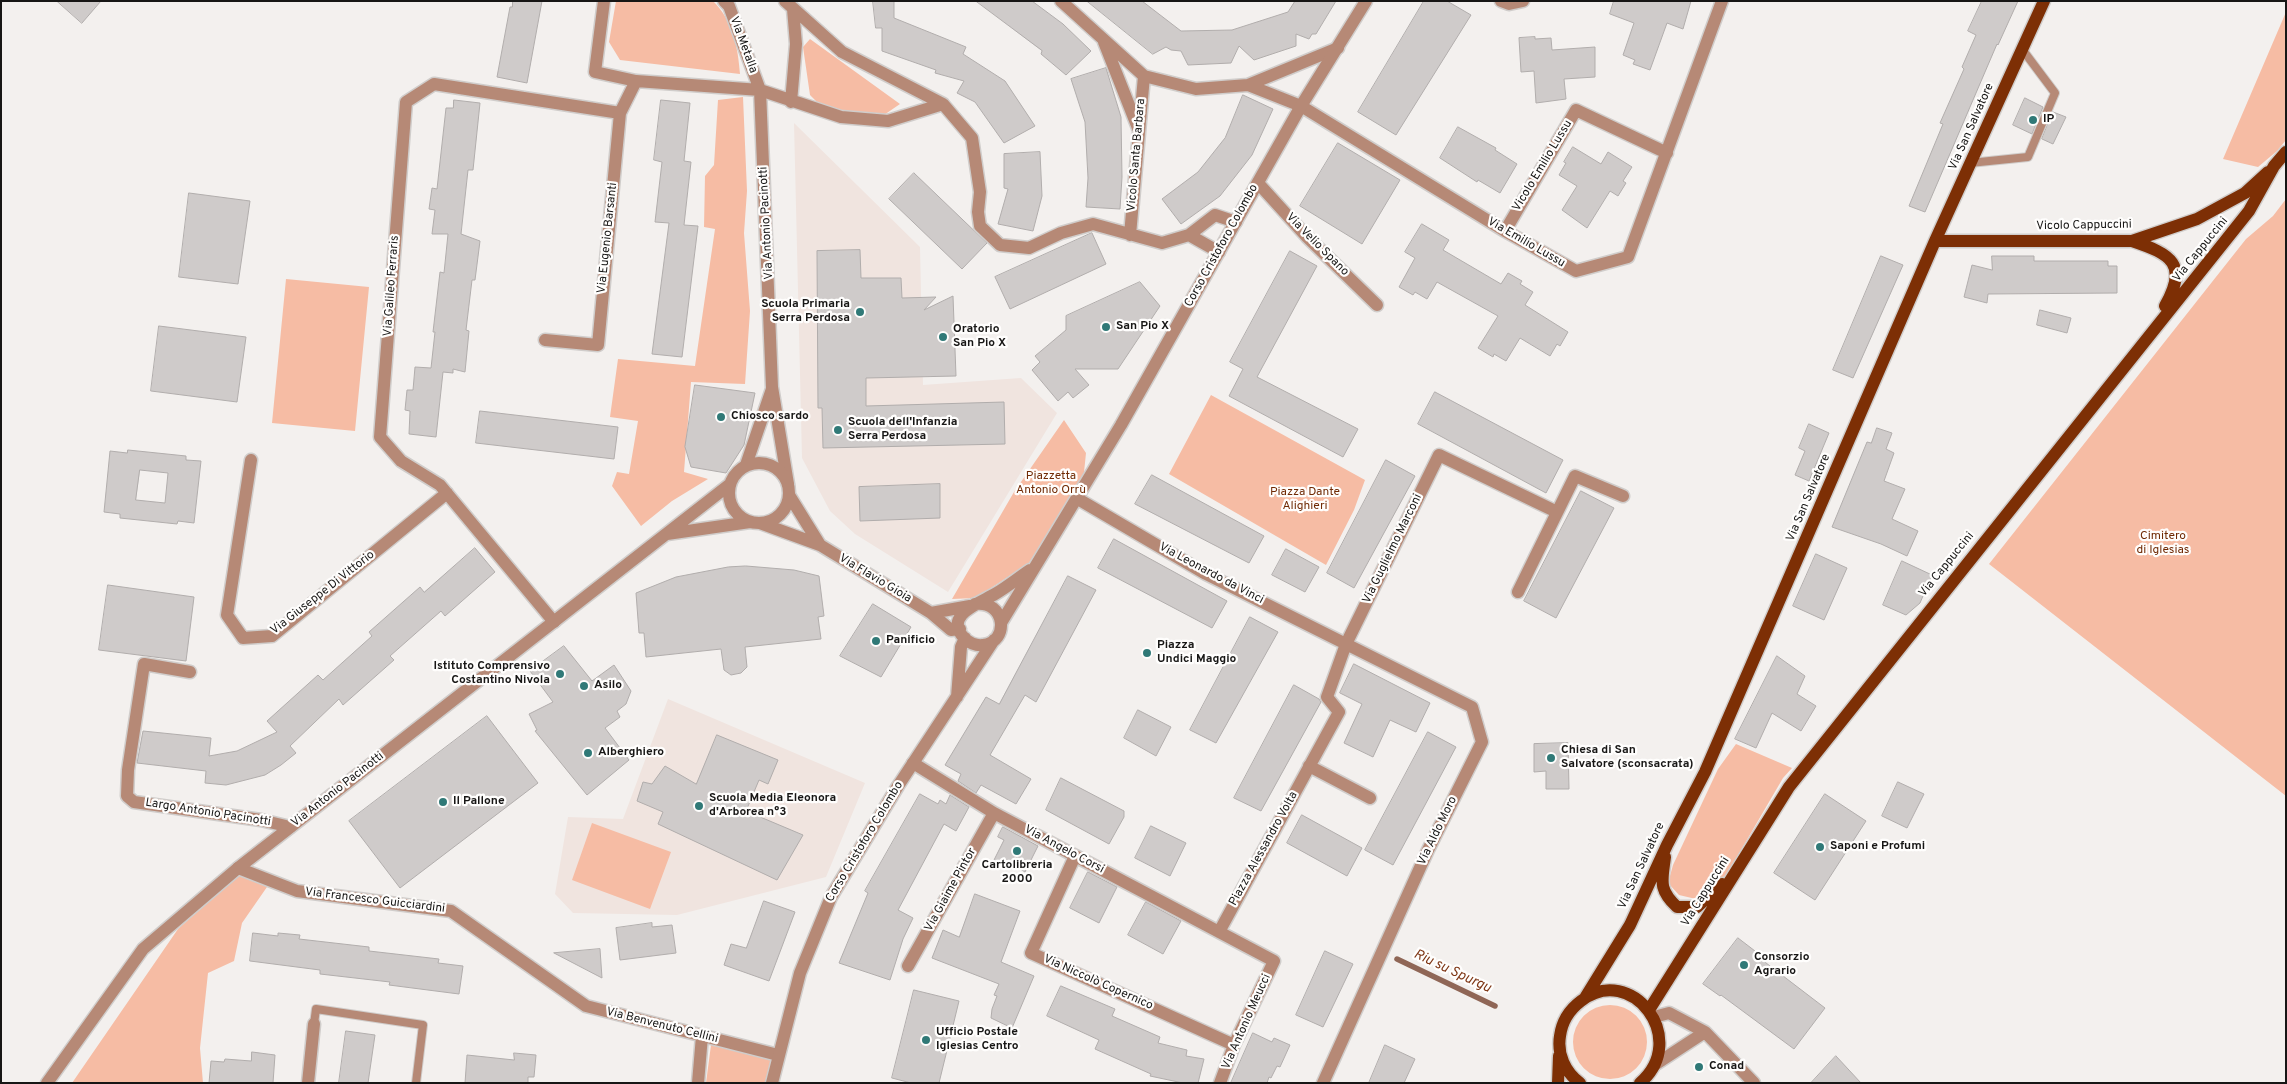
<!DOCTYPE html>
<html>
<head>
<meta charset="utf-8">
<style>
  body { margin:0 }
  #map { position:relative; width:2287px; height:1084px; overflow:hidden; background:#f3f0ee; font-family:Overpass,sans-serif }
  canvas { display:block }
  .frame { position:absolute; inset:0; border:2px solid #171615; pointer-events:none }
</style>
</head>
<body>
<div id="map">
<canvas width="2287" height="1084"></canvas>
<div class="frame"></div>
</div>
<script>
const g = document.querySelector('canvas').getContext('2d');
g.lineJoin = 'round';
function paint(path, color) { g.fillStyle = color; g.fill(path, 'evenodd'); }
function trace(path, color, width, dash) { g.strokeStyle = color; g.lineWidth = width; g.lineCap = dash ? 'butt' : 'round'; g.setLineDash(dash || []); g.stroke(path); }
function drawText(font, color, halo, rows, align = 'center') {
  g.font = font + ' Overpass,sans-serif'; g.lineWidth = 4.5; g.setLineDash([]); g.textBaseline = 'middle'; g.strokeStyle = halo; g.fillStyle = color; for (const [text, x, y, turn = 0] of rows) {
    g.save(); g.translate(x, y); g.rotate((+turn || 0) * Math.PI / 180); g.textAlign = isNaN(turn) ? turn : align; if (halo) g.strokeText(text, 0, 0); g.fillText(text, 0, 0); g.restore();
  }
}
paint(new Path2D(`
  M794,123l126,124 3,138 98,-7 36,35 -109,179 -93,-58 -25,-23 -28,-53z
  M668,699l197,84 -39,94 -149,38 -104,-2 -18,-19 13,-77 55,2z`), '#f0e4df');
paint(new Path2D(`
  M616,1h97c20,20 25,46 27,73l-120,-14 -11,-18z
  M2286,12v128l-9,11 -19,16 -35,-8z
  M810,39l90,65 -19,13 -58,-9 -13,-13 -7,-48z
  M743,97l4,94 -3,42 6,78 -5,73 -54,-2 -7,90 24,7 -36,22 -31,25 -29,-40 5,-14 12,2 9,-53 -28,-4 8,-58 77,7 20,-137 -11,-2 1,-51 9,-11 4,-65z
  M2286,199v597l-297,-232 257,-325 27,-23z
  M286,279l83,8 -14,144 -83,-8z
  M1211,395l154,85 -11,30 -28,55 -157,-91z
  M1064,420l22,33 -3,29 -54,81 -53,35 -24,1 62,-107z
  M1736,744l56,24 -9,10 -56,96 -31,25 -17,-4 -11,-12 5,-18 45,-96z
  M592,823l79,29 -21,57 -78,-29z
  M240,873l27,14 -25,36 -8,38 -26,12 -8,75 3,35h-131l106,-154z
  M1573 1042a37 37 0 1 1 74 0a37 37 0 1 1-74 0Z
  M711,1045l61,15 -5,23h-61z`), '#f6bca4');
trace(new Path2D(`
  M1397,959l98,47`), '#8f6656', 5.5);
const building = new Path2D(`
  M57,1h44l-19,22z
  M513,1h29l-15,82 -30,-6 13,-70h2z
  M873,1h21v17l72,29 -3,7 42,27 30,45 -31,17 -29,-41 -18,-9 7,-12 -29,-8 1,-3 -54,-19v-23h-6z
  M976,1h56l31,23 28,27 -25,24 -25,-21 1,-3z
  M1087,1h55l39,30 51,-1 56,-18 7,-11h41l-20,33h-4l-3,5 -13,-5v12l-42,14 -15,-14 -8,17 -43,2 -7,-14 -10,-1 -5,-3 -13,7z
  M1424,1h23l24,14 -75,120 -38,-23z
  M1614,1h77l-8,28 -16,-6 -17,47 -17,-6 2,-4 -12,-5 11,-32 -24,-9z
  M1982,1h36l-20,44 -1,-1 -72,168 -16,-6 34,-82 -3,-1 24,-54 -2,-2 14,-32 -8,-4z
  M1535,37v2l16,-1 1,12 43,-3v30l-31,2 2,20 -30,4 -2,-32 -13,1 -2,-34z
  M1106,68l15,49 1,60 -2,32 -34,-2 2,-29 -3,-56 -14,-43z
  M1243,95l30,14 -21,46 -32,41 -39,28 -19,-25 36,-27 27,-34z
  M2025,98l18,9 -11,27 -19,-9z
  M454,100l26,3 -7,67h-5l-7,64 19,7 -5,39h-3l-6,50 3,1 -4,41 -12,-3v4l-10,-1 -7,65 -27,-3 1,-23 -5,-1 2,-20h6l2,-23 16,1 4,-36h-2l7,-60 4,1 4,-39h-16l3,-24 -6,-1 3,-21 5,1 9,-81h7z
  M661,100l29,3 -6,58 7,1 -7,63 14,1 -16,131 -30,-3 17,-131 -14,-1 7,-60 -8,-2z
  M2053,112l13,5 -13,27 -11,-5z
  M1458,127l38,21 -1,2 22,14 -17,29 -22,-13 -1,2 -37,-24z
  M1338,143l62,37 -38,64 -62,-38z
  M1573,147l28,17 7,-12 24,15 -9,14 3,2 -8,13 -8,-5 -23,37 -25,-18 15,-24 -18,-11 7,-12 -2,-1z
  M1040,152l2,44 -9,35 -35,-7 10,-35 -4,-1v-34z
  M914,173l73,70 -25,26 -73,-70z
  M189,193l61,8 -12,83 -59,-7z
  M1422,224l27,16 -6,10 58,34 7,-11 14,8 -2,3 13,8 -8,13 43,27 -8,14 -3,-2 -7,12 -30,-18 -14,23 -12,-7 -1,3 -15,-9 20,-32 -61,-34 -10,17 -12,-7 -2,3 -14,-8 16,-29 -10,-6z
  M1092,233l14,31 -96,45 -15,-32z
  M860,250l1,28h40l1,20 34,-1 -12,13 29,-14 3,80 -90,2v28l138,-4 1,42 -182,4 -1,-40h-4l-1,-157z
  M1290,251l27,15 -60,111 101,52 -15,28 -114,-61 14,-27 -13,-7z
  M1881,256l22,9 -50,113 -20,-8z
  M1992,256h42v5h74v5h9v27l-129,1 -1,9 -23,-6 8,-32 20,5z
  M1140,282l20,24 -42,63h-43l14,16 -16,13 -5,-6 -10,9 -26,-31 8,-8 -5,-6 31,-26v-14z
  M2040,310l31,8 -4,15 -30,-8z
  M159,326l87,11 -9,65 -86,-11z
  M695,385l60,8 -11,52 -18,28 -35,-6 -6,-20z
  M1435,392l128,68 -17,33 -128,-69z
  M480,411l138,16 -4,32 -138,-16z
  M1809,424l20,9 -20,48 -14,-6 10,-24 -6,-3z
  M1877,428l15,5 -6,16 8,4 -10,28 21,8 -13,30 26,12 -11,25 -26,-12 -49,-17 35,-85 4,1z
  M128,450l58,6v4l15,1 -7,62 -16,-2 -1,3 -57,-6v-4l-16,-2 6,-61 17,2zM140,470l28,3 -3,30 -29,-3z
  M1386,460l29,16 -61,112 -27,-15z
  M1152,475l112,61 -15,27 -114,-59z
  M940,484v34l-80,3 -1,-34z
  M1581,491l33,17 -58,110 -32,-17z
  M1114,539l113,62 -15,27 -114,-60z
  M475,548l20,24 -50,44 -4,-5 -51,45 4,4 -51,45 -4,-6 -49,47 6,7 -15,12 -16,10 -39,10 -21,-2 1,-12 -69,-8 6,-32 68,7 -2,18 28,-5 40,-19 -10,-11 51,-46 5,5 49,-44 -3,-4 51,-45 4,5z
  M1286,549l33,18 -14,25 -33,-17z
  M1816,554l31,14 -23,52 -31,-14z
  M1902,561l30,14 -12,28 -14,12 -23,-10z
  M746,566l48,4 25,6 5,40 -6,1 3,22 -76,8 2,20 -6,6 -10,2 -7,-5 -3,-21 -75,8 -2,-24h-5l-3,-40 40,-16 52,-10z
  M1068,576l28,14 -60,112 -11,-7 -35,60 41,24 -15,25 -35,-19 -5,8 -18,-12 3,-7 -16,-9 41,-68 13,7z
  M108,585l86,12 -8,64 -87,-11z
  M873,604l38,23 -30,50 -41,-21z
  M1250,617l28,15 -62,111 -26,-13z
  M564,646l28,35 22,-16 17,26 -5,13 -9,7 3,6 -15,11 24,32 -42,35 -52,-64 2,-1 -8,-16 24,-12 -23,-31z
  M1777,656l28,20 -8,18 19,12 -15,25 -29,-18 -16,35 -21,-9z
  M1354,664l76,39 -14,29 -26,-12 -17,37 -29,-14 18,-39 -22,-11z
  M1294,685l25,14 2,3 -60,109 -27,-13z
  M1138,710l33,17 -15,29 -32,-18z
  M487,716l51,67 -138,105 -51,-67z
  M1428,732l28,15 -63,118 -28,-15z
  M717,735l61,25 -10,24 -9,-4 -13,31 57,24 -26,45 -119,-56 5,-12 -26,-11 6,-19 9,2 13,-18 31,18z
  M1568,743l1,46h-23v-18l-12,1v-28z
  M1061,778l63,33v6l-15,27 -63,-34z
  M1898,782l26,12 -17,34 -25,-12z
  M920,794l18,10 2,-4 6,4 4,-9 19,12 -13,24 -12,-7 -46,86 15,8 -10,21 -13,41 -51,-17 29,-70 -3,-2z
  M1825,794l41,27 -51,79 -41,-27z
  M1302,815l60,33 -15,28 -60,-33z
  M1151,826l35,17 -16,33 -35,-18z
  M1003,827l35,19 -13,26 -11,-7 -2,4 -18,-9 10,-20 -6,-3z
  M1088,872l29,15 -18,36 -29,-15z
  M975,894l45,17 -19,51 33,14 -22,52 -21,-10 1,-9 5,-13 -3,-1 5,-11 -67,-26 11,-28 16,7z
  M764,901l31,11 -26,69 -45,-16 7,-21 15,4z
  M1146,902l35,19 -18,33 -35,-19z
  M652,923v4l20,-2 4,28 -56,7 -4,-32z
  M253,933l25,3v-3l22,2 -1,4 70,8v4l70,8 -1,4 25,3 -4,28 -70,-9 1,-3 -70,-8v-4l-70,-9z
  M1738,938l17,13 -2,2 72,55 -31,41 -73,-54 -1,1 -17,-12z
  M600,949l2,29 -48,-25z
  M1325,951l28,13 -30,63 -27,-12z
  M1061,986l54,23 -3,7 48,21 -2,6 29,7 -1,6 18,3 -6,24h-15l-33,-7 1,-2 -56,-25 4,-9 -52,-24z
  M914,990l45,11 -20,82h-28l-19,-5z
  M346,1031l29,4 -7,48h-29z
  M1253,1033l19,9 2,-4 16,7 -10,22 -3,-1 -6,12 -2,-1 -2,6h-36z
  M1385,1045l30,14 -11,24h-35z
  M252,1052l23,3 -2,28h-64l2,-22 13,1 1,-3 26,2z
  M514,1053l22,2 -2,22h-6v6h-63l2,-28 47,5z
  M1836,1056l25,27h-50z`);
paint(building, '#cfcbca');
trace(building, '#b1adac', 1);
const service = new Path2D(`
  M1970,163l58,-6 27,-64 -33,-44
  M314,1024l2,-15 107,16 -7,58`);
const minor = new Path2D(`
  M604,1l-9,71 41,9 124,9 81,27 47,4 55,-17
  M724,1l5,5 31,84 12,297 16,97
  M785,1l57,51 101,52 29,34 8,54 -2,20 2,14 20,19 29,3 32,-15 32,-9 69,19 27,-8 26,-20 21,7
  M1061,1l83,75 52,13 52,-4 90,-37
  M1501,1l8,3 14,-3
  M1104,42l34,86
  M1248,85l53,21 204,125 71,40 52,-14 94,-256
  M791,102l5,-58 -3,-35
  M1258,183l49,54 70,68
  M1505,231l71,-121 91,43
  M1130,235l14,-159
  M1189,235l30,17
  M545,340l53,5 22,-232 16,-32
  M251,460l-24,155 16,23 29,-2 175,-143
  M746,465l26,-76
  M1078,499l128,75 266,133 10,35 -54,108 -105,233
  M1518,592l57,-116 48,20
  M554,622l-114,-137 -39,-24 -21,-24 26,-335 28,-18 186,29
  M190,672l-46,-8 -16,106 -1,26 7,6 127,18 29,7
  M913,763l81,50 280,148 -40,84 -14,38
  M1309,766l61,32
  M1075,856l-44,97 203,92
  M238,868l59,23 154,20 135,95 192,49
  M1219,932l120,-220 -12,-15 19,-53 93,-189 118,57
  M908,966l86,-153
  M1654,1017l15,-4 36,19 49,51
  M1656,1064l49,-32
  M308,1083l6,-59
  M698,1083l4,-47`);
const tertiary = new Path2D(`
  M729 493a30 30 0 1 1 60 0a30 30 0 1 1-60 0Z
  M789,495l31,50
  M760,523l60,22 111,68 20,17 9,-1
  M667,534l83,-12
  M975,604c31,-4 35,38 8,41 -6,1 -13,-2 -18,-6 -23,-24 15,-36 30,-45 12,-7 23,-16 35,-24
  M931,613l39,-7
  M1001,623l120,-198 180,-319 65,-105
  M957,697l4,-50 4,-9
  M47,1083l96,-134 95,-81 491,-383
  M772,1083l28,-110 31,-76 67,-111 96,-146`);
const primary = new Path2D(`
  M1935,241h197l65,-22 48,-26 23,-21
  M2132,241c39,13 57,23 33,65
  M1665,857c-3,24 -7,32 12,50h20l25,-23
  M1585,998l45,-73 37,-80 38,-73 230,-531 109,-240
  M1649,1010l140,-223 460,-576 25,-45 12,-14
  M1558,1083l1,-27
  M1580,1083c-15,-11 -23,-29 -20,-47 2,-15 9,-26 21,-35 50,-39 110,38 59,82`);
trace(service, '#d0cdcb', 10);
trace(minor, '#d0cdcb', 15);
trace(tertiary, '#d0cdcb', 15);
trace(primary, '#d0cdcb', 15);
trace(service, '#b68976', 8);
trace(minor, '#b68976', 12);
trace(tertiary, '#b68976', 12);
trace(primary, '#7d2f05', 12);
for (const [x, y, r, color] of [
  [2033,120,5,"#307977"],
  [860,312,5,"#307977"],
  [1106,327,5,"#307977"],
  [943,337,5,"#307977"],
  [721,417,5,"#307977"],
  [838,430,5,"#307977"],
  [876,641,5,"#307977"],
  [1147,653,5,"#307977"],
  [560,674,5,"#307977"],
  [584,686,5,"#307977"],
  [588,753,5,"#307977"],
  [1551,758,5,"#307977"],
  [443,802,5,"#307977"],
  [699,806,5,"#307977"],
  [1820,847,5,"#307977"],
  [1017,851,5,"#307977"],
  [1744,965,5,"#307977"],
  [926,1040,5,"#307977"],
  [1699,1067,5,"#307977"]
]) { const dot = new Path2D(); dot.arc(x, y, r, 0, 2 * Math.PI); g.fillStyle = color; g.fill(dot); trace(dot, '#fffefd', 2); }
drawText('12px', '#171615', '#fffefd', [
  ["Via Metalla",743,45,70],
  ["Via San Salvatore",1972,127,-66],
  ["Vicolo Santa Barbara",1137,155,-85],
  ["Vicolo Emilio Lussu",1543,166,-59],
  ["Via Antonio Pacinotti",767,223,-93],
  ["Vicolo Cappuccini",2084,226,-1],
  ["Via Eugenio Barsanti",608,238,-84],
  ["Via Emilio Lussu",1526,243,30],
  ["Via Velio Spano",1317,245,45],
  ["Corso Cristoforo Colombo",1222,246,-61],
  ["Via Cappuccini",2201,250,-51],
  ["Via Galileo Ferraris",392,286,-86],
  ["Via San Salvatore",1809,498,-67],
  ["Via Guglielmo Marconi",1393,549,-64],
  ["Via Cappuccini",1947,565,-51],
  ["Via Leonardo da Vinci",1211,574,28],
  ["Via Flavio Gioia",875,579,31],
  ["Via Giuseppe Di Vittorio",323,593,-38],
  ["Via Antonio Pacinotti",338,790,-38],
  ["Largo Antonio Pacinotti",208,813,9],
  ["Via Aldo Moro",1438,831,-64],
  ["Corso Cristoforo Colombo",865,842,-59],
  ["Piazza Alessandro Volta",1264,849,-61],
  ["Via Angelo Corsi",1064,850,28],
  ["Via San Salvatore",1642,866,-65],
  ["Via Giaime Pintor",951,890,-61],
  ["Via Cappuccini",1706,892,-58],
  ["Via Francesco Guicciardini",375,901,7],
  ["Via Niccolò Copernico",1098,983,24],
  ["Via Antonio Meucci",1247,1022,-66],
  ["Via Benvenuto Cellini",662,1026,14]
]);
drawText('bold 12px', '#171615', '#fffefd', [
  ["IP",2043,120],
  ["Scuola Primaria",850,305,"right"],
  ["Serra Perdosa",850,319,"right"],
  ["San Pio X",1116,327],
  ["Oratorio",953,330],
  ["San Pio X",953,344],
  ["Chiosco sardo",731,417],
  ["Scuola dell'Infanzia",848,423],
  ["Serra Perdosa",848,437],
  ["Panificio",886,641],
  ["Piazza",1157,646],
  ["Undici Maggio",1157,660],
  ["Istituto Comprensivo",550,667,"right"],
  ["Costantino Nivola",550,681,"right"],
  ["Asilo",594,686],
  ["Chiesa di San",1561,751],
  ["Salvatore (sconsacrata)",1561,765],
  ["Alberghiero",598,753],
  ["Scuola Media Eleonora",709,799],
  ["d'Arborea n°3",709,813],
  ["Il Pallone",453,802],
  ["Saponi e Profumi",1830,847],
  ["Cartolibreria",1017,866,"center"],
  ["2000",1017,880,"center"],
  ["Consorzio",1754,958],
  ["Agrario",1754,972],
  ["Ufficio Postale",936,1033],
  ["Iglesias Centro",936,1047],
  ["Conad",1709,1067]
], 'left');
drawText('12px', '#702a04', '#fffefd', [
  ["Piazzetta",1051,477],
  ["Antonio Orrù",1051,491],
  ["Piazza Dante",1305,493],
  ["Alighieri",1305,507],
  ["Cimitero",2163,537],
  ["di Iglesias",2163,551]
]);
drawText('italic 14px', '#7e3615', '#fffefd', [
  ["Riu su Spurgu",1452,972,25]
]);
</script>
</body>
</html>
